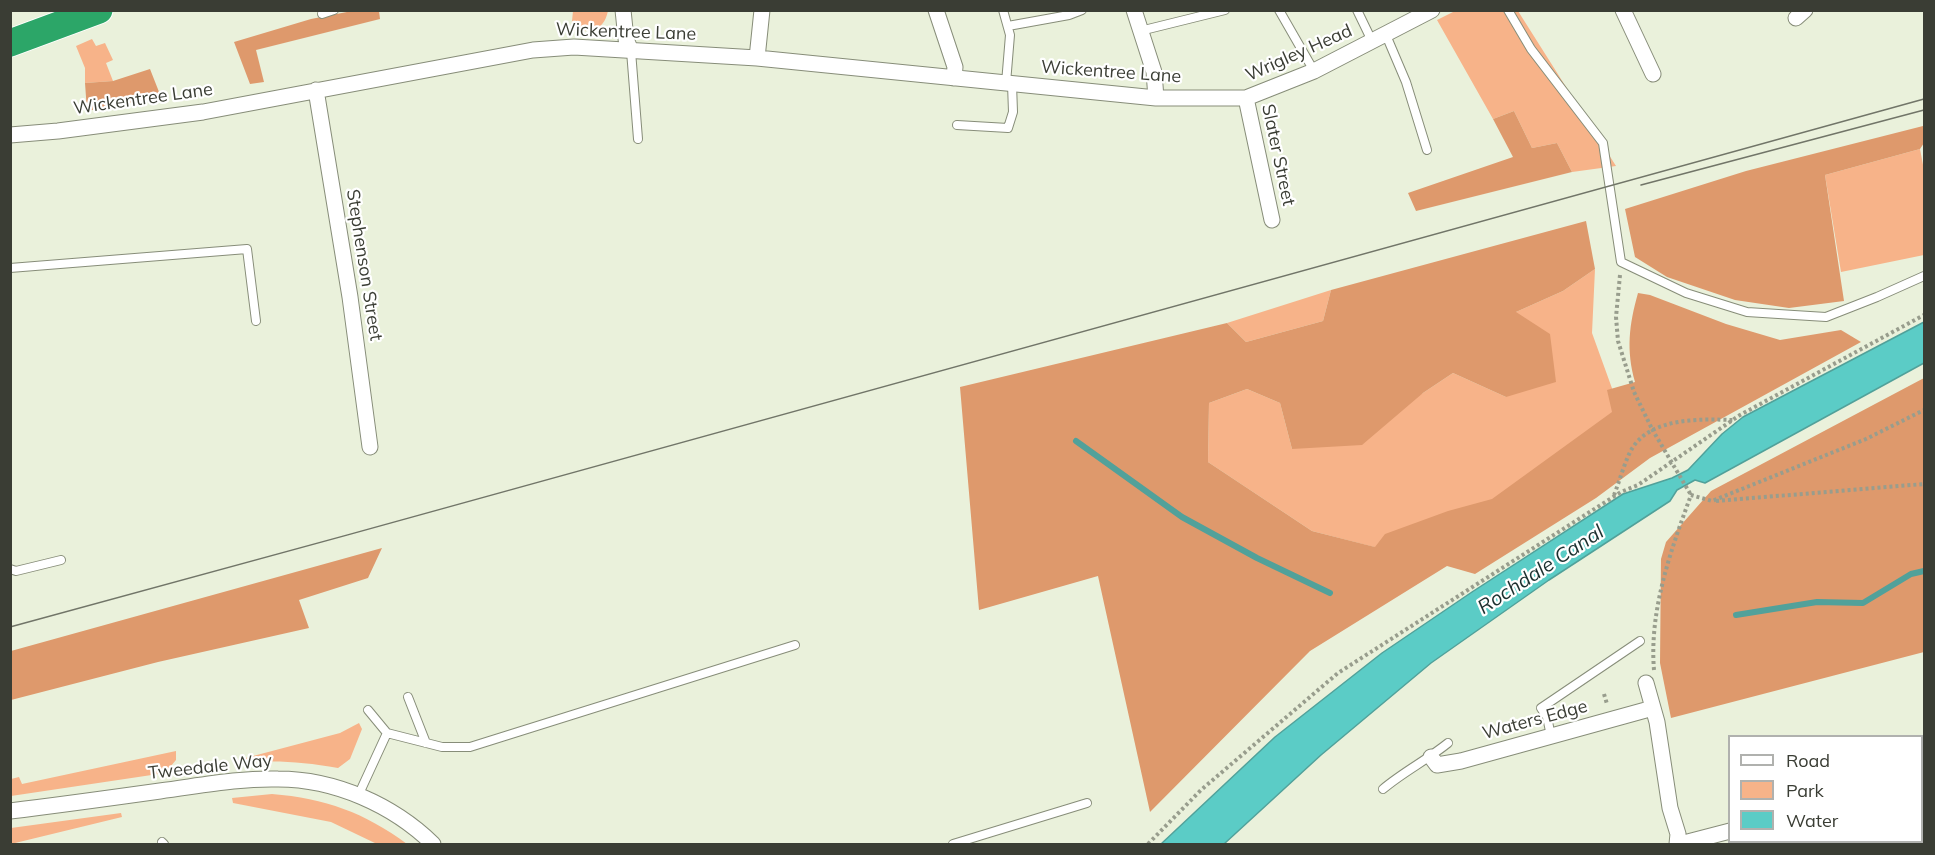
<!DOCTYPE html>
<html>
<head>
<meta charset="utf-8">
<style>
  body { margin:0 }
  #map { position:relative; width:1935px; height:855px; overflow:hidden; background:#eaf1db; font-family:Mulish,sans-serif }
  canvas { display:block }
  .frame { position:absolute; inset:0; border:12px solid #3a3d34; pointer-events:none }
  .legend { position:absolute; left:1728px; top:735px; width:195px; height:108px; box-sizing:border-box; background:#fff; border:2px solid #b0b1ae; margin:0; padding:8px 10px; list-style:none; font-size:18px; color:#3a3d34 }
  .legend li { display:flex; align-items:center; gap:12px; height:30px }
  .legend b { width:30px; border:2px solid #b0b1ae }
</style>
</head>
<body>
<div id="map">
<canvas width="1935" height="855"></canvas>
<div class="frame"></div>
<ul class="legend">
<li><b style="height:8px;background:#fff"></b>Road</li>
<li><b style="height:16px;background:#f7b389"></b>Park</li>
<li><b style="height:16px;background:#5bccc6"></b>Water</li>
</ul>
</div>
<script>
const g = document.querySelector('canvas').getContext('2d');
g.lineJoin = 'round';
function paint(path, color) { g.fillStyle = color; g.fill(path, 'evenodd'); }
function trace(path, color, width, dash) { g.strokeStyle = color; g.lineWidth = width; g.lineCap = dash ? 'butt' : 'round'; g.setLineDash(dash || []); g.stroke(path); }
function drawText(font, color, halo, rows, align = 'center') {
  g.font = font + ' Mulish,sans-serif'; g.lineWidth = 4.5; g.setLineDash([]); g.textBaseline = 'middle'; g.strokeStyle = halo; g.fillStyle = color; for (const [text, x, y, turn = 0] of rows) {
    g.save(); g.translate(x, y); g.rotate((+turn || 0) * Math.PI / 180); g.textAlign = isNaN(turn) ? turn : align; if (halo) g.strokeText(text, 0, 0); g.fillText(text, 0, 0); g.restore();
  }
}
paint(new Path2D(`
  M573,11l35,-1v1c-5,22 -18,19 -37,20z
  M1455,11h63l98,155 -44,6 -15,-29 -25,5 -18,-37 -21,8 -56,-99z
  M92,39l4,7 9,-3 8,17 -7,3 7,18 -28,2v-15l-9,-22z
  M1920,149l4,21v85l-83,17 -16,-97z
  M1595,269l-3,64 34,94 -178,139 -136,-35 -104,-69 1,-59 38,-14 33,14 12,46 131,-56 30,-20 53,24 10,-85 47,-21z
  M1331,290l-8,31 -77,21 -19,-19z
  M359,723l3,6 -12,30 -12,9c-35,-6 -62,-8 -97,-5l-3,-3 102,-27z
  M176,751v9l-11,13 -154,23v-17l8,-2 3,7z
  M272,794c53,4 93,19 135,50h-30l-46,-22 -98,-19 -1,-5z
  M121,813l1,4 -111,27v-16z`), '#f7b389');
paint(new Path2D(`
  M352,11h27l1,8 -124,31 8,32 -14,2 -16,-42 77,-23z
  M150,69l11,28 -74,14 -2,-28 28,-2z
  M1514,111l18,37 25,-5 15,29 -156,39 -8,-18 105,-36 -20,-38z
  M1923,126l1,17 -4,6 -95,26 19,126 -55,7 -54,-8 -68,-23 -32,-20 -10,-48 121,-38z
  M1586,221l9,48 -32,22 -47,21 34,22 6,48 -50,15 -53,-24 -30,20 -61,52 -70,4 -12,-46 -33,-14 -38,14 -1,59 104,69 63,16 10,-13 63,-23 44,-12 120,-87 -5,-22 28,-8c-9,-32 -6,-57 3,-89l12,2 76,29 54,16 61,-10 20,12 -211,116 -54,40 -121,76 -28,-8 -137,85 -160,161 -52,-236 -119,34 -19,-223 267,-64 19,19 77,-21 8,-31z
  M1924,378v274l-253,66 -11,-55 1,-104 5,-17 45,-51z
  M382,548l-14,30 -69,22 10,28 -151,34 -147,38v-49z`), '#de996c');
const water = new Path2D(`
  M1924,322v41l-219,120 -10,-3 -18,10 -7,11 -121,79 -118,83 -110,92 -97,89h-63l114,-107 107,-84 90,-61 151,-98 49,-16 16,-8 34,-36 21,-17z`);
paint(water, '#5bccc6');
trace(water, '#51a19a', 1.5);
trace(new Path2D(`
  M1076,441l106,76 75,41 73,35
  M1736,615l81,-13 46,1 48,-29 13,-3`), '#51a19a', 6);
const lane = new Path2D(`
  M1003,10l7,25 -4,48
  M1279,10l35,61
  M1357,10l15,31
  M1508,10l23,39 72,94 18,119 65,31 61,19 47,3 32,2 51,-20 47,-21
  M1068,13l1,2 13,-5
  M322,14l12,-4
  M1008,26l61,-11
  M1140,31l85,-21
  M1386,35l20,47 21,68
  M631,51l7,88
  M957,125l51,3 5,-16 -1,-28
  M10,268l237,-19 9,72
  M10,569l6,2 45,-11
  M408,697l18,46
  M368,710l19,23 55,14h28l325,-102
  M1551,736l-4,-19 -6,-9 99,-67
  M1383,789c20,-17 44,-29 65,-46
  M358,796l29,-63
  M162,842l2,2
  M953,844l134,-41`);
const street = new Path2D(`
  M623,10l3,29 5,12
  M936,10l19,57 -1,11
  M1134,10l20,62 2,26
  M1623,10l30,64
  M1796,18l9,-8
  M757,58l5,-48
  M316,90l34,207 20,150
  M1246,98l26,122
  M10,135l48,-4 145,-19 330,-62 41,-3 183,11 399,40h90l68,-27 118,-61
  M1646,683l11,39 13,86 8,26 -1,10
  M1431,757l6,8 24,-4 192,-53
  M1922,780h2
  M10,811c50,-6 100,-13 150,-20 39,-5 78,-13 118,-12 57,0 115,26 155,65
  M1680,844l50,-13`);
const highway = new Path2D(`
  M10,43l89,-33`);
trace(lane, '#878d79', 10);
trace(street, '#878d79', 17);
trace(highway, '#fff', 29);
trace(new Path2D(`
  M1620,275l-4,42 2,24 16,51 18,37
  M1614,495c5,-12 12,-38 19,-48 20,-30 69,-28 100,-27
  M1716,501l208,-17
  M1654,670c-5,-60 17,-120 37,-175l21,6 154,-62 58,-29
  M1604,694l3,10
  M1148,844l53,-54 137,-117 283,-181 17,-7 102,-70 184,-100`), '#989d8d', 4, [3, 3]);
trace(lane, '#fff', 8);
trace(street, '#fff', 15);
trace(highway, '#2ca668', 27);
trace(new Path2D(`
  M1641,185l283,-75
  M10,627c639,-173 1276,-354 1914,-528`), '#717568', 1.5);
trace(new Path2D(`
  M1652,429l39,66`), '#989d8d', 4, [3, 3]);
drawText('18px', '#3a3d34', '#fff', [
  ["Wickentree Lane",626,32,2],
  ["Wrigley Head",1299,53,-24],
  ["Wickentree Lane",1111,72,4],
  ["Wickentree Lane",143,99,-8],
  ["Slater Street",1278,155,78],
  ["Stephenson Street",364,265,81],
  ["Waters Edge",1535,720,-15],
  ["Tweedale Way",210,767,-6]
]);
drawText('italic 20px', '#1b302f', '#fff', [
  ["Rochdale Canal",1541,570,-33]
]);
</script>
</body>
</html>
